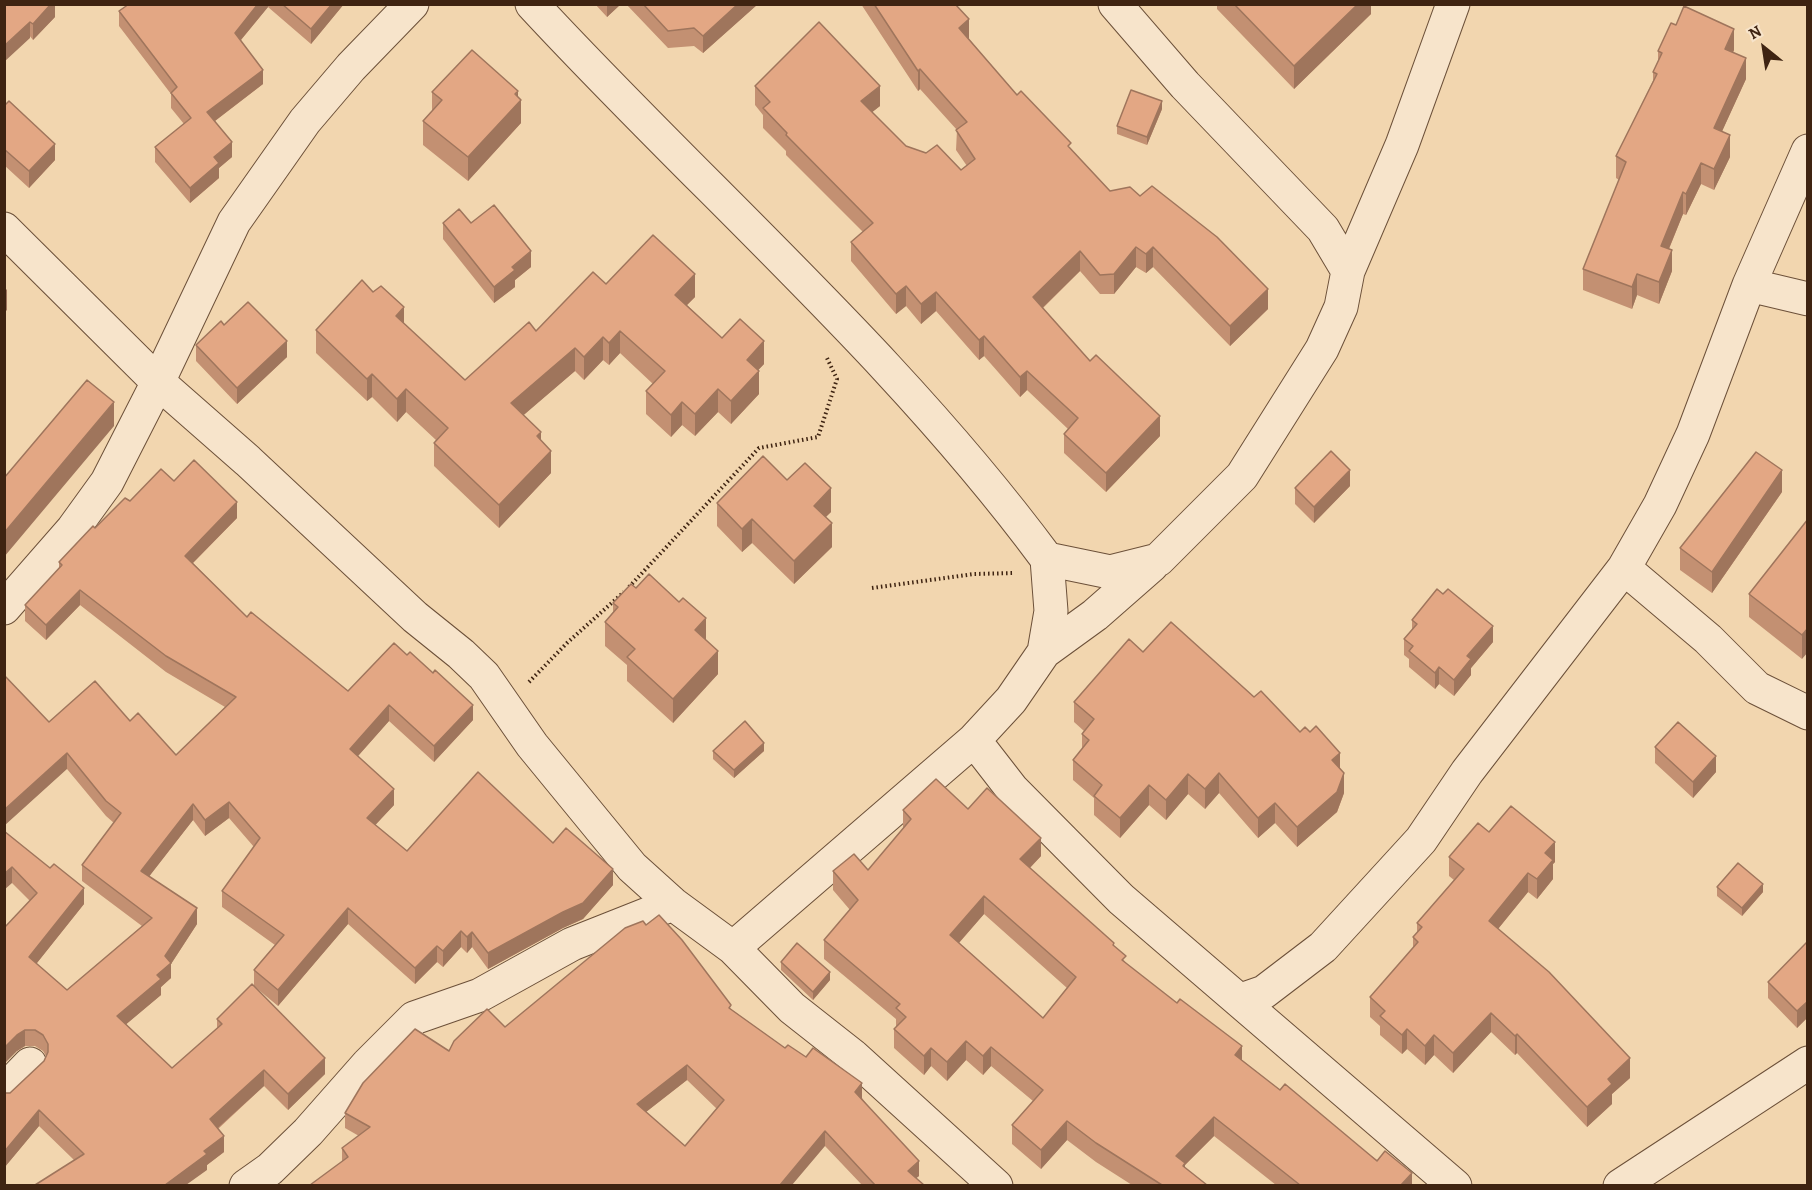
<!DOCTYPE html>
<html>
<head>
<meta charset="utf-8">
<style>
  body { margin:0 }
  #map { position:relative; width:1812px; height:1190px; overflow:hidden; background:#f2d6af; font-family:Alegreya,serif }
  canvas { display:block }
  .frame { position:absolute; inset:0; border:6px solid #3f2412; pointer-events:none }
  .north { position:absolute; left:1734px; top:18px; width:60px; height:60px; -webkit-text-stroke:4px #f7e4cb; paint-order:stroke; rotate:330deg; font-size:16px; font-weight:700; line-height:24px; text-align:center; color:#3f2412 }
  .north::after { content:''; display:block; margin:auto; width:21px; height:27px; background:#3f2412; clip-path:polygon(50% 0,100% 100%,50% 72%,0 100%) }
</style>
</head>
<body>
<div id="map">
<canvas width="1812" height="1190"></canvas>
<div class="frame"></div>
<div class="north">N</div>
</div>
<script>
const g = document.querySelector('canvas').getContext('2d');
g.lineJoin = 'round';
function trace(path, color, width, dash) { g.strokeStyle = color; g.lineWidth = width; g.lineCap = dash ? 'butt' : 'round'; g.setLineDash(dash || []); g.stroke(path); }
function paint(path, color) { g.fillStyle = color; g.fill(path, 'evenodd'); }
const minor = new Path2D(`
  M532,4c171,185 365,352 515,555l63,13 48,-12 84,-84 80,-127 19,-42 7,-36 -25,-42 -138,-144 -70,-81
  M4,229l154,153 90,79 167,156 46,37 23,22 48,69 100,122 41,37 60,44 59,60 61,48 143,130
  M1348,271l54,-126 51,-141
  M1749,285l59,14
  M1624,568l84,71 49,49 51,25
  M4,608l69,-79 34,-47 51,-100 76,-160 71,-101 46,-54 61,-63
  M1044,652l51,-37 57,-50
  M974,740l38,49 109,110 334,287
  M733,948l241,-208 37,-40 33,-48 7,-41 -4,-52
  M1241,1000l23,-8 59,-45 98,-107 46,-68 157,-204 36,-63 33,-71 56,-149 59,-134
  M4,1091l26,-27
  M246,1186l24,-17 38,-37 60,-68 46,-46 66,-23 92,-51 101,-40
  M1620,1186l188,-123`);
trace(minor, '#6c5039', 35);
trace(new Path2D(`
  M629,587l130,-139 59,-11 19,-58 -11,-23
  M872,588l102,-14 41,-1
  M529,682l38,-39 57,-51`), '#3f2412', 4, [1.5, 3]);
trace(minor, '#f7e4cb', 33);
paint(new Path2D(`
  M4,4h51v13l-22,23z
  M129,4h215l-33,40 -43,-37 -27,33 22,44 -48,37 17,36 -13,11v10l-29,25 -35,-41v-15l29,-23 -13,-16v-14l-52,-68v-15z
  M595,4h26l-14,13z
  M626,4h132l-55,49 -9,-7 -26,2z
  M861,4h94l14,35 48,56 54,54 39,42 158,118 -38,37 -77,-79 -7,6 -10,-6 -22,27h-14l-20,-23 -37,37 47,53 70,75 -54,56 -42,-39v-19l4,-5 -41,-39 -7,7 -36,-41 -5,4 -43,-49 -15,13 -15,-18 -10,8 -45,-53v-19l12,-10 -77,-77v-4l-23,-23v-13l-8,-10v-19l125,20 -8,6 34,34 55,24 6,-4 -11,-16 1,-20 -37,-41 -2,2z
  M1217,4h154v10l-77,75 -77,-80z
  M1734,50l-1,2 13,27 -24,52 8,26 -16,33 -13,-6 -15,31 -3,-1 -14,35 3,22 -13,33 -22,-9 -5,14 -49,-19v-21l36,-89 -3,-2v-22l37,-75v-9l5,-11v-10z
  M432,92l86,5 3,26 -53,58 -45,-36v-24l9,-10z
  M4,106l51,54 -26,28 -25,-23z
  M1162,109l-15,36 -30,-11v-8z
  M443,223h28l60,44 -16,13v7l-21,16 -51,-64z
  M606,284l89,13 -8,8 35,33 42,26 -6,6 1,24 -28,30 -13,-12 -23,24 -13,-11 -11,12 -25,-23v-23l7,-7 -33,-31 -11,12 -6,-5 -19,20 -9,-9 -52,44 18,25 10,33 -52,55 -65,-62v-23l2,-3 -30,-28 -9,10 -25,-25 -5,4 -51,-48v-23l57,-38 31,32 61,56z
  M224,325l63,32 -50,47 -41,-43v-16z
  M787,480l44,32 -6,5 7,30 -38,37 -42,-41 -10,9 -25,-26v-23z
  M174,481l63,37 -44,45 54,54 101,74 125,29 -39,42 -45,-41 -31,35 36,49 -19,20 32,26 146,-8 60,42 -30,34 -20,9 -75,41 -16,-22 -5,6 -6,-6 -18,20 -6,-5 -22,22 -67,-60 -70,82 -24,-20 71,88 -37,36 -24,-24 -46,43 6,23 -17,13v5l-133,-10 -35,-34 -35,42v-75h6l34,-32 2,-5 -3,-5 -8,-5h-10l-8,5 13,-150 -18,-18 -8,-52 80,73 -48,60 31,26 75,-64 -60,-45v-16l32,-42 -8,-7 -39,-47 -18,-47 81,-1 46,34 49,-48 -59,-35 -86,-67 -34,35 -21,-19v-16l34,-36v-7l36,-34 35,-27zM229,818l25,29 -32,44v16l53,38 -21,25v16l-37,33v9l-45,40 -46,-44 35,-29v-8l10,-9v-14l26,-40 -48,-48 44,-56 12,16z
  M1350,486l-36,37 -19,-19v-16z
  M1782,492l-70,101 -32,-23v-22z
  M1808,519l-6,140 -53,-42v-23z
  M613,603l105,71 -45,49 -46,-42v-16l-22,-19v-24l8,-10z
  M1412,620l81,22 -22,26v7l-17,21 -15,-12 -4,5 -26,-22v-8l-5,-4v-16l8,-8z
  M1143,652l111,45 46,35 40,36 4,25 -7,19 -40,35 -22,-24 -17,15 -39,-45 -14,16 -17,-15 -22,26 -17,-15 -29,33 -26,-23v-17l-21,-18v-20l9,-11v-15l2,-3 -10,-9v-20z
  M1655,747l61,25 -23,26 -38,-35z
  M713,751h51l-30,27 -21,-19z
  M968,809l73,47 -11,12 84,79 12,16 116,97 38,30 132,95h-136l-62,-49 -29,29v3l22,17h-75l-36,-23 -29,-22 -26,29 -29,-25v-19l21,-24 -42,-35 -8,9 -17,-15 -19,21 -16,-15 -7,9 -30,-27v-19l3,-2 -1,-1v-7l-72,-60v-19l26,-30 -17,-20v-19l35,-1 35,-41v-19zM984,914l83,74 -24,30 -84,-75z
  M1489,832l66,30 -2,2v15l-16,20 -9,-7 -30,37 132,149 -18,16v10l-25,23 -70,-74 -2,2 -24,-23 -38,41 -19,-18 -9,10 -18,-16 -5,5 -22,-19v-9l-10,-9v-20l43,-49v-11l4,-4v-10l37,-43 -5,-4v-19z
  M1717,887l46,5 -21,24 -25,-20z
  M646,925l85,84 54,39 77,50 57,78 -3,2 8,7h-62l-37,-39 -483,16v-14l17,-12 -14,-8v-15l104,-62 56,-24zM687,1080l30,29 -32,37 -39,-34z
  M1807,942l1,75 -11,11 -29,-30v-16z
  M781,962l49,18 -17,20 -32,-30z`), '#c39072');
paint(new Path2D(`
  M51,4h4v13l-22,23v-16z
  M258,4h10v3l-33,40v-14z
  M332,4h12l-33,40v-15z
  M607,4h14l-14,13z
  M738,4h20l-55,49v-17z
  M1358,4h13v10l-77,75v-23z
  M969,19v20l-10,-11z
  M30,22v16l-26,24v-16z
  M1734,29v21l-9,20v-21z
  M1746,58v21l-32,70v-21z
  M920,69v20l-2,2v-20z
  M263,70v14l-56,43v-15z
  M880,86v20l-19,15v-20z
  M518,91v12l3,-3v23l-53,58v-24z
  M1162,101v8l-15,36v-8z
  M1730,135v22l-16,33v-21z
  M232,142v15l-13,11v10l-29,25v-15l24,-31z
  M55,144v16l-26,28v-17z
  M1701,163v21l-15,31v-21z
  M1683,192v22l-22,54v-22z
  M1136,247v20l-22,27v-20z
  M1153,247v20l-7,6v-19z
  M1672,250v21l-13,33v-22z
  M531,251v16l-16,13v7l-21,16v-16l18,-20z
  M1080,251v20l-47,46v-20z
  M695,274v23l-20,20v-22z
  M1637,274v21l-5,14v-22z
  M906,286v20l-10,8v-20z
  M7,289v21l-3,3v-21z
  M1268,289v20l-38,37v-20z
  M936,292v19l-15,13v-20z
  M404,307v23l-8,-14z
  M620,331v22l-11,12v-22z
  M984,336v20l-5,4v-20z
  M603,337v23l-19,20v-23z
  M287,341v16l-50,47v-16z
  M764,341v23l-17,18v-22z
  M575,348v23l-64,55v-23z
  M759,371v23l-28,30v-23z
  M1027,371v19l-7,7v-20z
  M372,374v23l-5,4v-22z
  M406,389v23l-9,10v-23z
  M718,389v23l-23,24v-22z
  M114,402v24l-110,131v-24z
  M682,402v23l-11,12v-22z
  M1160,416v20l-54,56v-19z
  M541,432v23l-4,-19z
  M551,451v22l-52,55v-23z
  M1350,470v16l-36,37v-16z
  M1782,470v22l-70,101v-21z
  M831,488v24l-17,17v-23z
  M237,502v16l-52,53v-15z
  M752,519v24l-10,9v-23z
  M832,523v24l-38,37v-23z
  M80,590v15l-34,35v-15z
  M706,618v24l-11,-12z
  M1493,626v16l-22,26v7l-17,21v-16l13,-24z
  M1808,628v24l-6,7v-24z
  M718,651v23l-45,49v-24z
  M1439,667v17l-4,5v-16z
  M389,705v16l-39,44v-16z
  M473,705v15l-39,42v-16z
  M764,743v8l-30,27v-8z
  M67,753v16l-63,57v-16z
  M1340,753v20l-8,-13z
  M1716,756v16l-23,26v-16z
  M1219,773v20l-14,16v-20z
  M1344,773v20l-7,19 -40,35v-20z
  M1188,774v20l-22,26v-20z
  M1149,785v20l-29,33v-20z
  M394,789v16l-27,29v-16z
  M229,802v16l-24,18v-16z
  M1275,803v20l-17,15v-20z
  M193,804v16l-52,67v-16z
  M1041,838v18l-21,22v-19z
  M1555,842v20l-2,2v15l-16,20v-20l8,-26z
  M12,867v16l-8,7v-16z
  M613,869v16l-30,34 -20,9 -75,41v-16z
  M1528,873v19l-39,48v-19z
  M1763,884v8l-21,24v-8z
  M84,888v16l-55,69v-16z
  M984,896v18l-34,39v-18z
  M197,908v16l-26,40v14l-10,9v8l-44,37v-16l40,-41 8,-19z
  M348,908v16l-70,82v-16z
  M461,931v16l-18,20v-16z
  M472,932v15l-5,6v-16z
  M437,946v16l-22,22v-16z
  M830,972v8l-17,20v-8z
  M1808,1001v16l-11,11v-17z
  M1491,1013v19l-38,41v-20z
  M1407,1029v20l-5,5v-19z
  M25,1030v16l-8,5 -13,13v-16l13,-13z
  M1517,1034v19l-2,2v-19z
  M1434,1035v20l-9,10v-19z
  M966,1041v19l-19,21v-19z
  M1242,1046v19l-7,-10z
  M991,1047v19l-8,9v-19z
  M931,1048v18l-7,9v-19z
  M325,1058v16l-37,36v-16z
  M1630,1058v20l-18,16v10l-25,23v-20l21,-28z
  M687,1065v15l-50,39v-15z
  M264,1070v16l-54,49v-16z
  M862,1083v15l-7,9v-15z
  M39,1110v16l-35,42v-16z
  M1214,1117v19l-29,29v17l-9,-26z
  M1067,1121v19l-26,29v-19z
  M825,1131v15l-33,39h-12z
  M224,1136v16l-17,13v5l-21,15h-21l39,-34z
  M919,1161v15l-11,9v-14z
  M1412,1173v12h-11z`), '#9f755c');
const building = new Path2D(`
  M4,4h47l-18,20 -3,-2 -26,24z
  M129,4h129l-23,29 28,37 -56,42 25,30 -18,15 5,6 -29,25 -35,-41 36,-29 -20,-25 6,-6 -58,-76z
  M282,4h50l-21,25z
  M643,4h95l-35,32 -9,-8 -26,3z
  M874,4h81l14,15 -10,9 58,67 4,-4 50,52 -3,3 42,45 20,-4 10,9 12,-10 65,51 51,52 -38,37 -77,-79 -7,7 -10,-7 -22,27 -14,1 -20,-24 -47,46 57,64 6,-6 64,61 -54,57 -42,-39 14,-16 -51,-47 -7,6 -36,-41 -5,4 -43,-48 -15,12 -15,-18 -10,8 -45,-52 22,-19 -87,-88 1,-2 -24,-25 7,-6 -15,-16 64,-64 61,64 -19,15 45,45 20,7 11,-8 24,25 14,-11 -19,-29 11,-8 -47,-53 -2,2z
  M1234,4h124l-64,62z
  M1684,6l50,23 -9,20 21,9 -32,70 16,7 -16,34 -13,-6 -15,31 -3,-2 -22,54 11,4 -13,32 -22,-8 -5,13 -49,-18 43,-107 -10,-6 41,-82 -4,-2 9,-19 -4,-2 13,-28 5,2z
  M472,50l46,41 -3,3 6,6 -53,57 -45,-36 19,-21 -10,-8z
  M1131,90l31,11 -15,36 -30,-11z
  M9,101l46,43 -26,27 -25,-22v-43z
  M494,205l37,46 -19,16 3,3 -21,17 -51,-64 16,-14 12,14z
  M653,235l42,39 -20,21 47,43 18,-19 24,22 -17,19 12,11 -28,30 -13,-12 -23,25 -13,-12 -11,13 -25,-24 19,-20 -45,-40 -11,12 -6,-6 -19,20 -9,-9 -64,55 30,29 -4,4 14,15 -52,54 -65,-62 14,-15 -42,-39 -9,10 -25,-25 -5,5 -51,-49 46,-50 11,12 8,-6 23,21 -8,9 69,64 64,-58 7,9 57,-59 13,12z
  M248,302l39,39 -50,47 -41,-43 25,-24 3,4z
  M87,380l27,22 -110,131v-55z
  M1331,451l19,19 -36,37 -19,-19z
  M1756,452l26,18 -70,102 -32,-24z
  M763,456l24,24 18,-17 26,25 -17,18 18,17 -38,38 -42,-42 -10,10 -25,-26z
  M194,460l43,42 -52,54 62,61 4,-5 97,79 46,-48 13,12 3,-3 23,21 2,-3 38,35 -39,41 -45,-41 -39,44 44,40 -27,29 40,33 71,-79 75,71 13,-15 47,41 -30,34 -20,9 -75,41 -16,-21 -5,5 -6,-6 -18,20 -6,-5 -22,22 -67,-60 -70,82 -24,-20 30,-35 -62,-44 38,-53 -31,-36 -24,18 -12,-16 -52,67 56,37 -32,48 6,7 -14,12 4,4 -44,37 55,52 50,-44 -5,-5 35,-35 73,74 -37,36 -24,-24 -54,49 14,17 -20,15 3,3 -42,31h-130l49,-31 -45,-44 -35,42v-59h6l34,-32 4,-9v-8l-5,-9 -8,-5h-10l-8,5 -13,13v-120l33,-35 -25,-26 -8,7v-43l46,37 4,-4 30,24 -55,69 38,33 85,-72 -70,-53 39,-52 -15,-12 -39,-48 -63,57v-135l45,47 46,-41 35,40 8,-8 38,42 60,-58 -70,-41 -86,-66 -34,35 -21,-20 37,-40 -3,-3 34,-36 2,2 30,-30 5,3 31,-32 13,12z
  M1808,519v109l-6,7 -53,-41z
  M649,574l30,28 4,-4 23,20 -11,12 23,21 -45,48 -46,-42 8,-8 -30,-27 13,-15 -5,-4 18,-19 5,4z
  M1437,589l6,5 5,-5 45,37 -26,30 4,3 -17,21 -15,-13 -4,6 -26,-22 4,-5 -9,-7 13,-15 -5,-4z
  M1171,622l83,75 7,-6 39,41 5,-5 5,5 6,-6 24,27 -8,7 12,13 -7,19 -40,35 -22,-24 -17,15 -39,-45 -14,16 -17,-15 -22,26 -17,-15 -29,33 -26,-22 8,-11 -29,-25 16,-20 -7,-6 12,-15 -20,-17 55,-63 14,13z
  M745,721l19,22 -30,27 -21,-19z
  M1678,722l38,34 -23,26 -38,-35z
  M936,779l32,30 19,-21 54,50 -21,21 94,84 -1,2 13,11 -4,4 55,43 3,-4 62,47 -7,9 45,35 5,-6 92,77 8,-10 27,22 -11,12h-101l-86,-68 -38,39 9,7 -2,3 24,19h-45l-66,-42 -29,-22 -26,29 -29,-25 31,-35 -52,-43 -8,9 -17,-15 -19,21 -16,-14 -7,8 -30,-27 12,-12 -10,-9 4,-4 -76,-64 34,-40 -25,-29 21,-17 14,16 43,-51 -8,-9zM984,896l92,81 -33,41 -93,-83z
  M1511,806l44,36 -10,11 8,7 -16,19 -9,-6 -39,48 60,51 81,86 -22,21 4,5 -25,23 -70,-73 -2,2 -24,-23 -38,40 -19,-18 -9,11 -18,-17 -5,6 -22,-19 5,-5 -15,-14 48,-55 -5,-5 9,-10 -5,-4 47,-54 -15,-12 29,-34 11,9z
  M1738,863l25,21 -21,24 -25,-21z
  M659,915l23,25 49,65 -2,3 56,40 3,-3 18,12 7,-9 49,35 -7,9 64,69 -11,10 16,14h-49l-50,-54 -45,54h-470l38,-28 -6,-9 28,-21 -25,-14 18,-30 52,-54 34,22 5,-10 33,-32 18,18 120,-99 18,-7 3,4zM687,1065l37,35 -39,46 -48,-42z
  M1807,942l1,59 -11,10 -29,-29z
  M797,943l33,29 -17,20 -32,-30z`);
paint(building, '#e3a784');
trace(building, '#9f755c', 1.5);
</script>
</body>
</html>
